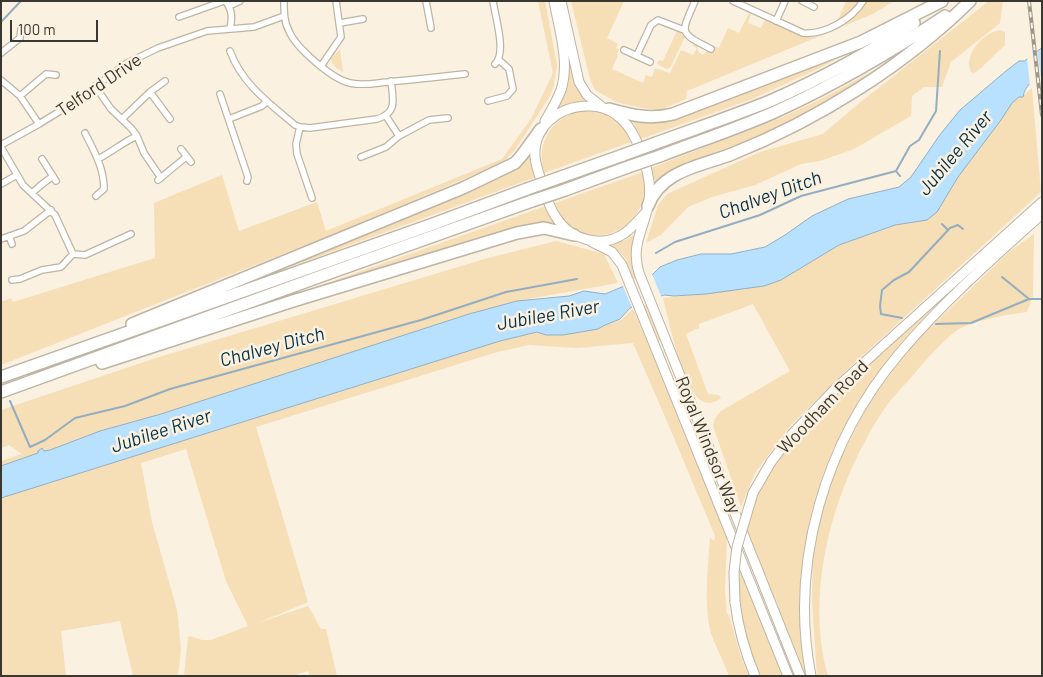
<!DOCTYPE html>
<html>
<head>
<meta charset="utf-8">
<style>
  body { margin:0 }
  #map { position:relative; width:1043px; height:677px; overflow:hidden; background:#fbf1e0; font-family:Barlow,sans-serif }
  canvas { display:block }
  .frame { position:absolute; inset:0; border:2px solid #3a3630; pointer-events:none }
  .scale { position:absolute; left:10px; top:20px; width:88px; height:22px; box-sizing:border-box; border:2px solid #3a3630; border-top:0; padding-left:6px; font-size:15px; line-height:18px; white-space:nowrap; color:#3a3630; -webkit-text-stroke:4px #fbf1e0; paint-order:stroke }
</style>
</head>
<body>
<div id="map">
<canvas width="1043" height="677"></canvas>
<div class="frame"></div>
<div class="scale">100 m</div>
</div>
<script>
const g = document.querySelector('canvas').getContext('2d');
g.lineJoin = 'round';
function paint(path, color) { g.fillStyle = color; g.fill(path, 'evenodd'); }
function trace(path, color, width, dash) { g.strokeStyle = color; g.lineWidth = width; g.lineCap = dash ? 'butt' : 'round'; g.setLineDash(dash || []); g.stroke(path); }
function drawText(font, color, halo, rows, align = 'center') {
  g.font = font + ' Barlow,sans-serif'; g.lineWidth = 5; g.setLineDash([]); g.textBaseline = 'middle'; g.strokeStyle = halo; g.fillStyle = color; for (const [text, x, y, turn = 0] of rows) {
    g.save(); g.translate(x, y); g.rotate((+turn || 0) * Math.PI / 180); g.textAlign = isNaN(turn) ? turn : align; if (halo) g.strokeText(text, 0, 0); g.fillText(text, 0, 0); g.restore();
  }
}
paint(new Path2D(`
  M538,1h7l12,64 -3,20 -4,11 -35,54 -13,13 -176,74 -325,128v-63l10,-4 2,4 142,-44 -1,-55 68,-28 17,56 78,-29 9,29 176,-72 29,-40 22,-46z
  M571,1h53l-17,37 11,6 -2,4 3,2 -2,4 1,1 -6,14 31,14 3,-8 6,2 3,-9 15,5 11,-23 12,5 4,-7 -4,-2 1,-2 4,3v5l5,3 4,-4 4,1 3,-6 5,2 9,-20 11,5 10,-20 2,1 -3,9 13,5 4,-8 -5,-2 1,-2 46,21c26,-8 44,-13 60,-36h27l-21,13 -186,77 -1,8 -26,11 -18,-2 -26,-6 -21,-12 -5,-11z
  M846,1h13l-7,10 -14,9z
  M989,1h14l-3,22 -49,39 -9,25h-18l-12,9 -1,20 -57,33 -34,12 -19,3 -46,21 -43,12 -24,10 -27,28 -15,8 12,-38 9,-11 93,-42 63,-18 34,-29z
  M1000,30l5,2v13l-23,22 -8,6 -3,-1c-8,-18 12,-39 29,-42z
  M677,31l7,4v4l-14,29 -4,1 -9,-5 2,-4 4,1z
  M340,49l3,23c-7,-4 -11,-6 -12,-14z
  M846,53l-26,15 -68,31 -111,40 -7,-15 -6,-6 15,3z
  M566,58h4l7,31 10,12 -21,3 -9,6z
  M884,65l-59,42 -95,43 -57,19 -18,13 -4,-14 132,-51 38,-18z
  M1032,88l9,104 -194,178 -56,55 -36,48 -14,34 -28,-81 2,-8 6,-7 69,-40 -37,-67 -54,20v4l-13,6 22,60 11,1 2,3c-7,6 -17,7 -24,-1 -17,-19 -27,-73 -34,-99l43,-4 75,-14 58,-35 56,-20 32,-5 10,-8 21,-35 43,-57 11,-17 7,-6 4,-1z
  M586,110c21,2 38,12 45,32l-87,31c-9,-32 10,-59 42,-63z
  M531,152l5,25 -309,113 279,-116 14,-8z
  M643,172c15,60 -66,91 -88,31z
  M546,206l10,20 -311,86z
  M1016,228l1,3c-36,33 -74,65 -107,102 -88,98 -125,212 -103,343h-5l-25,-67 2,-2 -14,-29 -20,-50 11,-35 10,-19 30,-41 25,-27z
  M636,233l-2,8 28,99h-4l-32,-80 -4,-6 -13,-9 17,-5z
  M1034,234l-1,62 -6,16c-22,3 -46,7 -66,16 -12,6 -37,34 -46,45 -9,11 -20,21 -28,32 -51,74 -84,182 -59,271h-11l-5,-73 1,-59 20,-71 37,-72 44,-58 95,-91z
  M556,241l48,13 14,29 -101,18 -48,13 -308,100 -61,17 -50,19 -6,1 -2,-3 -4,5 -37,13v-5l21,-7 -13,-9 -8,3v-38l155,-52 332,-100z
  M633,309l21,46 73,181 -2,55 2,23 2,1 11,39 9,22h-20c-5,-13 -12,-27 -17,-40 -9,-26 -4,-70 -2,-98l4,3 1,-5 -43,-103 -39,-90 -56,5 -48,-3 -35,8 -238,74 52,175 -50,21 50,-17 13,23h5l11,47h-27l-2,-5 -16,5h-108l4,-39 2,-1 12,4h9l37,-14 -22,-45 -40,-132 -45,14 11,59 25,88 4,39 -3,27h-45l-13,-55 -59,10 5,45h-65v-178l499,-157 37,-9 9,3 52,-6 5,-3 18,-6z
  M737,562l10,19 38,95h-28l-18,-54z`), '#f6deb6');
const water = new Path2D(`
  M1042,48v26c-9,7 -17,11 -19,23h-4l-7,6 -11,17 -43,57 -21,35 -10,8 -32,5 -56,20 -58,35 -17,6 -58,8 -32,2 -10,-1 -34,13 -10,11 -17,7 -5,3 -35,6h-17l-9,-3 -37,9 -499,157v-32l37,-13v-2l4,-3 2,3 6,-1 50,-19 61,-17 308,-100 48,-13 52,-5 15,-5 21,3 48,-20 7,-7 17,-7 24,-6h30l34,-7 20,-12 27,-19 36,-17 51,-12 12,-10 28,-41 21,-26 46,-39 13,-10h5z`);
paint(water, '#b7e1fe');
trace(water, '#92aec0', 1);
paint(new Path2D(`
  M1037,50l4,28 -11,9 -3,-31z
  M651,272l11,26 -29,12 -11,-26z`), '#fbf1e0');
trace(new Path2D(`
  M1,22l20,-21
  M896,171l14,-25 9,-6 17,-29 4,-60
  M896,171l4,5
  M942,224l5,5
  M656,253l19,-11 85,-27 41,-19 95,-25
  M1002,277l27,22
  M902,318l-21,-4 -1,-8 2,-16 12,-10 15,-8 41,-44 8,-3 5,4
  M936,324l35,-1 58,-24h13
  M10,401l20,46 15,-7 30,-22 50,-12 45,-17 251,-69 85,-28 71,-13`), '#92aec0', 2);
const street = new Path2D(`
  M225,1c8,9 7,18 5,28
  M284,1c0,11 0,21 5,30 7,17 43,48 61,52 12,3 26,0 38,-1 26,-3 52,-5 77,-8
  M426,1l5,27
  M493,1c2,15 14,52 2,63
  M695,1c-14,33 -17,31 16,48
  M733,1l70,32c22,2 49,-14 60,-32
  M802,1l12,6
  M229,6l11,-5
  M179,17l45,-16
  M776,21l9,-20
  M340,23l23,-4
  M624,50l26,12
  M230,51c12,33 39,52 65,74l5,2 10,1 67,-9c21,-6 16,-20 14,-38
  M1,53l19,-15 1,-9
  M637,55l14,-30 7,-5 26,10
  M321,66l20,-29 -5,-36
  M1,80l19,16 19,28
  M95,86l16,23 20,19 6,8 7,17 17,25
  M150,92l20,27
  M220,94l28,83 -1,4
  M20,96l26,-22 10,1
  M488,101l19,-5 6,-7 -4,-20 -10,-9
  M386,116l13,20
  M123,118l27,-26 15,-11
  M229,119l33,-13 5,-5
  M300,127l-4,17 1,10 15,44
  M85,133c9,18 19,35 19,56l-8,7
  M1,145l38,-21 34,-21 54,-40 31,-15 49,-17 47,-4 30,-11
  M1,147l22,38 32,30 18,39 12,1 46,-21
  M181,149l10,13
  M361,157l25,-10 13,-11 30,-16 19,-2
  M42,159l14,22
  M98,159c14,-7 25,-17 39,-23
  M158,180l28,-23
  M1,184l16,-9
  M32,193l9,-8 12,-9
  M9,236l3,8
  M1,239l23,-8 27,-21
  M12,280l8,-1 22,-9 19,-3 12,-13`);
const primary = new Path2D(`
  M561,1l18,81 8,13 14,11
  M545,121c6,-10 12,-20 16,-31 9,-28 -2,-61 -7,-89
  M647,211c-7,8 -14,16 -22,22 -23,16 -55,7 -69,-16 -6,-8 -9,-18 -12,-28 -3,-10 -8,-21 -9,-32 -2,-31 25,-51 53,-51 21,-1 38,13 47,32 9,19 17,41 14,62 -4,28 -19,44 -10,73l161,403
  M592,242l20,10 10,13 166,411
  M771,462l22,-29 43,-45 206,-186
  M735,602c3,25 10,50 20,74
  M811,676c-22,-113 14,-234 88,-322 43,-51 93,-95 143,-140`);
const highway = new Path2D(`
  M609,109c22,6 41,11 64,5l188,-72 81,-41
  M656,143c38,-14 77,-27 114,-42 50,-22 99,-48 144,-78
  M660,156c39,-15 79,-28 117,-45 59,-27 114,-59 168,-95
  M561,177l62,-22
  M565,190l63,-23
  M648,206c13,-36 53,-40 84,-52 85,-34 172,-88 238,-153
  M132,324l331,-136 52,-25 7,-8 19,-26
  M102,363l191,-62 224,-68 27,-5 30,7
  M1,377l432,-153 94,-35
  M1,392l337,-122 194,-69`);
trace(street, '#beb4a4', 8);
trace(primary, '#beb4a4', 11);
trace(highway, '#beb4a4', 14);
trace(street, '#fff', 5.5);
trace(primary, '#fff', 9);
trace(highway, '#fff', 11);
const rail = new Path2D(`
  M1029,1l13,114`);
trace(rail, '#9e978b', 4);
trace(rail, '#fbf1e0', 2, [5.5]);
const primaryBridge = new Path2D(`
  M735,602l-1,-30 3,-25 16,-54 18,-31`);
const highwayBridge = new Path2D(`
  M623,155l33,-12
  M628,167l32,-11
  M527,189l34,-12
  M532,201l33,-11`);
trace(primaryBridge, '#beb4a4', 11, []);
trace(highwayBridge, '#beb4a4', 14, []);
trace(primaryBridge, '#fff', 9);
trace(highwayBridge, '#fff', 11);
drawText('18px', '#3a3630', '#fbf1e0', [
  ["Telford Drive",99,85,-34],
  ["Woodham Road",823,407,-46],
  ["Royal Windsor Way",708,445,68]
]);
drawText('italic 19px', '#043149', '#fbf1e0', [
  ["Jubilee River",955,153,-50],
  ["Chalvey Ditch",770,195,-20],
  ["Jubilee River",548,315,-10],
  ["Chalvey Ditch",272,347,-15],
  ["Jubilee River",161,431,-18]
]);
</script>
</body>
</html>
